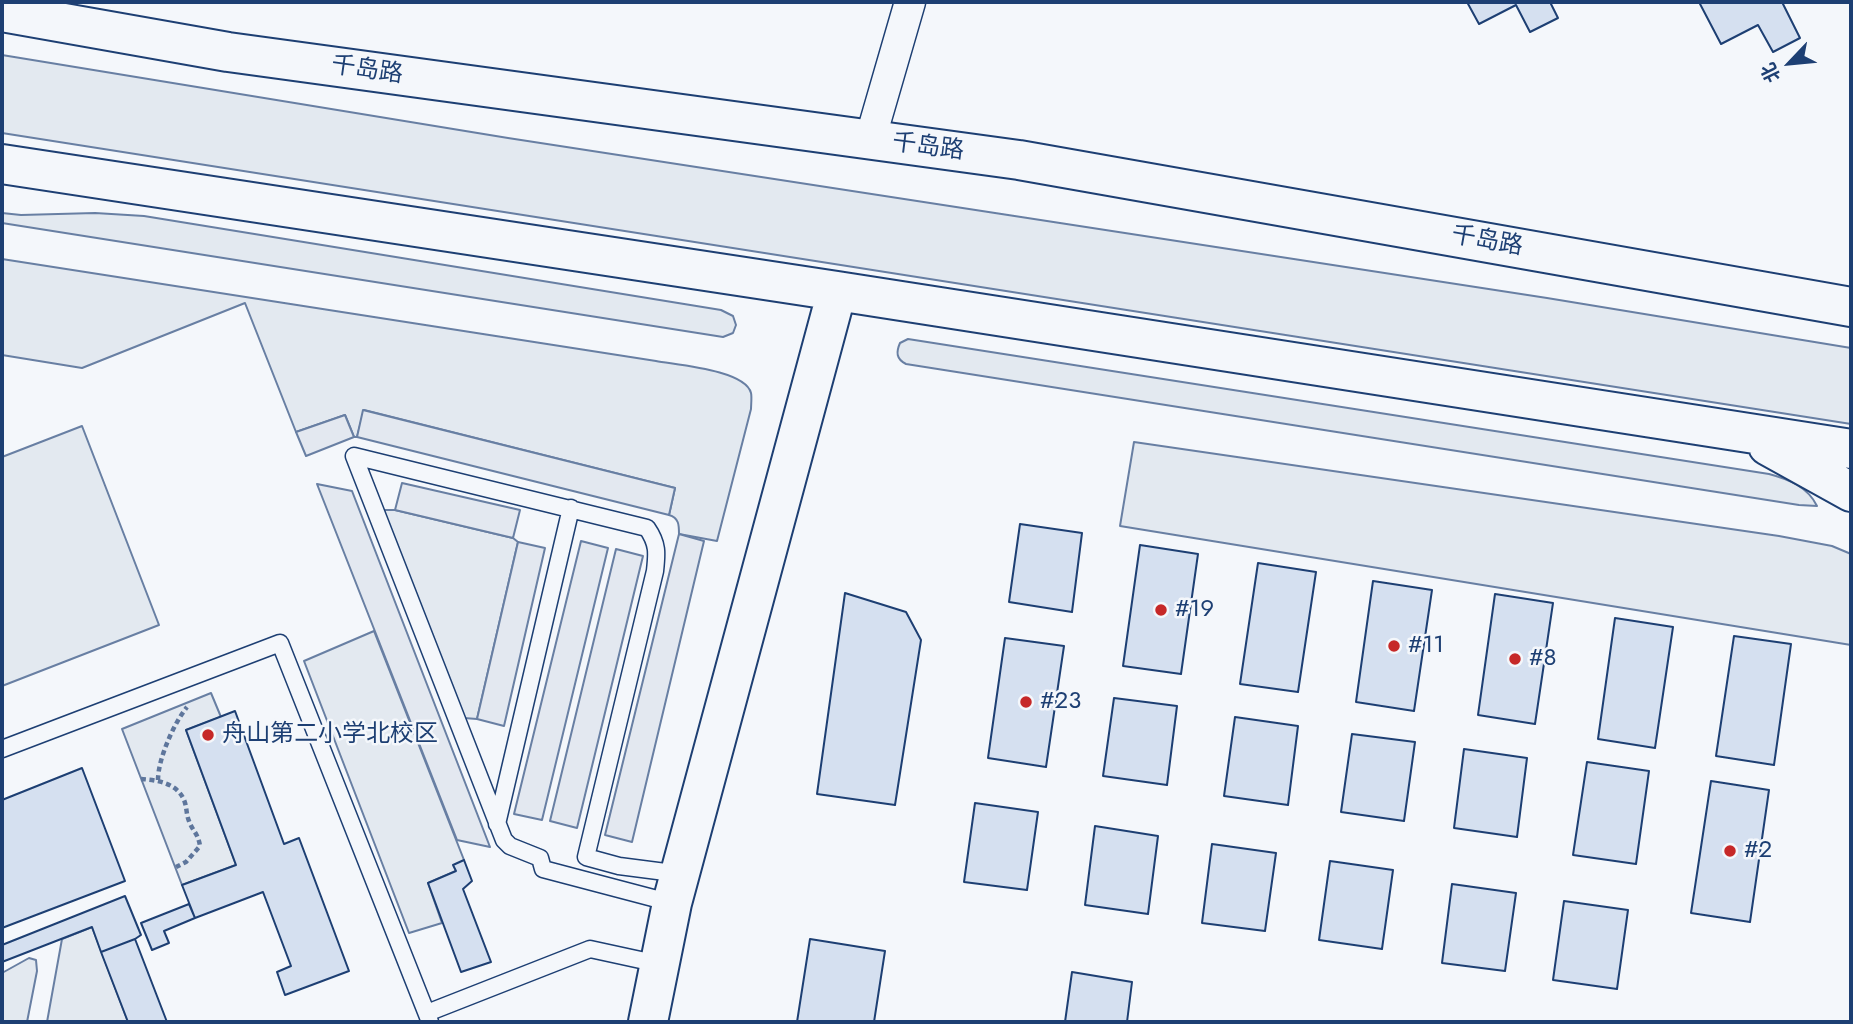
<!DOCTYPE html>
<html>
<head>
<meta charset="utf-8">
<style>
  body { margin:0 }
  #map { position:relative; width:1853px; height:1024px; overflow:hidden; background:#f4f7fb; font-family:Jost,"Noto Sans SC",sans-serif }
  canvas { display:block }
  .frame { position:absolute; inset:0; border:4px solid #1d3f73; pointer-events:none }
  .north { position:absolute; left:1755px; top:28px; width:70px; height:70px; -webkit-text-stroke:5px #f4f7fb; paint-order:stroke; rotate:244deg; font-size:19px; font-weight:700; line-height:28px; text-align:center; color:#1d3f73 }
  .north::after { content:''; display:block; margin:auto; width:24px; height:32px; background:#1d3f73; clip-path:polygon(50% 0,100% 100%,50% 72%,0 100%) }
</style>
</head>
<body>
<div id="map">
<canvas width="1853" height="1024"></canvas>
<div class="frame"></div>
<div class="north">北</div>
</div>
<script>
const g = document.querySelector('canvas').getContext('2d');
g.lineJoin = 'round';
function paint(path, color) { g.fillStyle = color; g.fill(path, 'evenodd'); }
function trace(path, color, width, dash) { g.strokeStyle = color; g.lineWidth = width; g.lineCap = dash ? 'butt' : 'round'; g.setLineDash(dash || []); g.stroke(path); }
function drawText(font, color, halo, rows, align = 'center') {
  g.font = font + ' Jost,"Noto Sans SC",sans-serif'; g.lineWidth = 5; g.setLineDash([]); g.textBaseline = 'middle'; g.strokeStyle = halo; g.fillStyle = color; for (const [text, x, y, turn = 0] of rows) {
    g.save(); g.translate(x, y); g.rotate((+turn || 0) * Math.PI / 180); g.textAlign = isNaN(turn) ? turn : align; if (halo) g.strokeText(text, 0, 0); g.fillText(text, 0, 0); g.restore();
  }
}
const green = new Path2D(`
  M2,55l506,83 1039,160 304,50v76l-1849,-291z
  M2,213l19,2 74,-2 49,3 577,94 12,6 3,9 -3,8 -10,4 -721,-114z
  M2,259l654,102c21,4 89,9 95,32 1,4 0,12 0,16l-34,132 -38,-7c0,-9 0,-16 -10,-19l6,-27 -311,-78 -7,27h-3l-9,-22 -49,17 -51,-129 -163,65 -80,-13z
  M908,339l861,135c19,5 39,13 48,32l-18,-1 -893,-141c-10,-5 -10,-12 -6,-21z
  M82,426l77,199 -157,61v-229z
  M1134,442l645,94 53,10 19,8v91l-731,-119z
  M383,510h12l118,28 5,4 -41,177 -13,-1z
  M374,631l90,229 -8,11 -28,12 14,40 -33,10 -105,-272z
  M211,693l10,24 -35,13 50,135 -54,20 -60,-156z
  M92,927l36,95h-81l15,-83z
  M29,958l7,2 1,11 -10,51h-25v-49z`);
paint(green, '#e3e9f0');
trace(green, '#687fa3', 2);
const parking = new Path2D(`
  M363,410l312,78 -6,27 -312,-78z
  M345,415l9,22 -48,19 -10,-24z
  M402,483l118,27 -7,28 -118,-28z
  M317,484l35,7 138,356 -33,-7z
  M679,534l25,7 -72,301 -27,-7z
  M581,541l27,7 -66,272 -28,-6z
  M518,542l27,6 -41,178 -27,-7z
  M616,549l27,7 -66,272 -27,-7z`);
paint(parking, '#e3e8f0');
trace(parking, '#687fa3', 2);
const building = new Path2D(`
  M1467,2h83l8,16 -28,14 -14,-27 -37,19z
  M1699,2h83l18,36 -27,14 -15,-27 -37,19z
  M1020,524l62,9 -10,79 -63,-10z
  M1140,545l58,9 -17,120 -58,-8z
  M1258,563l58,9 -18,120 -58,-8z
  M1373,581l59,9 -18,121 -58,-9z
  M845,593l61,19 15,28 -26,165 -78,-11z
  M1495,594l58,9 -18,121 -57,-9z
  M1615,618l58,9 -18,121 -57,-9z
  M1734,636l57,8 -17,121 -58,-9z
  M1005,638l59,8 -18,121 -58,-9z
  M1114,698l63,8 -10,79 -64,-9z
  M235,711l49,133 15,-6 50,133 -64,24 -8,-23 14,-6 -28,-74 -68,26 -13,-33 54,-20 -50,-135z
  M1235,717l63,9 -10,79 -64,-9z
  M1352,734l63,8 -11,79 -63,-9z
  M1464,749l63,9 -10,79 -63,-9z
  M1587,762l62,9 -13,93 -63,-9z
  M82,768l43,113 -123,47v-128z
  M1711,781l58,9 -19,132 -59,-9z
  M975,803l63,9 -11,78 -63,-8z
  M1095,826l63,10 -10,78 -63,-9z
  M1212,844l64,9 -11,78 -63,-8z
  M464,860l8,21 -9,8 28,73 -30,10 -33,-89 28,-12 -3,-6z
  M1330,861l63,9 -11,79 -63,-9z
  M1452,884l64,9 -11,78 -63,-8z
  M125,896l16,39 -6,4 -34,13 -9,-25 -90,35v-17z
  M1564,901l64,9 -11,79 -64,-9z
  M189,904l6,14 -31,13 5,12 -17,7 -11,-27z
  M135,939l32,83h-39l-27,-70z
  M810,939l75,12 -11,71h-77z
  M1072,972l60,10 -5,40h-62z`);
paint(building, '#d5e0f0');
trace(building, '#1d3f73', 2);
const service = new Path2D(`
  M2,749l278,-106 150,379
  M497,824l74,-316
  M672,903l-129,-34 -3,-11 -30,-12 -6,-6 -150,-384 293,72c11,16 10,25 8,43l-69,286 33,9 62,8
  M427,1013l163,-64 69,15`);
const minor = new Path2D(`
  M870,140l40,-138`);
const tertiary = new Path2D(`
  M2,12l226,40 791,108 832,147
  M2,164l835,127 1014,158
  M1768,446l83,46
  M648,1022l24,-119 165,-612`);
trace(service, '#1d3f73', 19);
trace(minor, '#1d3f73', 33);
trace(tertiary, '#1d3f73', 42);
trace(new Path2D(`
  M141,779c16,1 36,4 43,21 3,7 2,14 5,21 4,11 9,12 11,25l-14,16 -10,5
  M158,780c0,-21 16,-57 29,-73`), '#5e769c', 4.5, [5, 3.5]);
trace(service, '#f4f7fb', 16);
trace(minor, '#f4f7fb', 30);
trace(tertiary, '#f4f7fb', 38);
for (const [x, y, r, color] of [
  [1161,610,7,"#c62828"],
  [1394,646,7,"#c62828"],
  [1515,659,7,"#c62828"],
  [1026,702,7,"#c62828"],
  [208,735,7,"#c62828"],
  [1730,851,7,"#c62828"]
]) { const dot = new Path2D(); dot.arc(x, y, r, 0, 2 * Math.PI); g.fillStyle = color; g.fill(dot); trace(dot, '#f4f7fb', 2.5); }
drawText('24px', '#1d3f73', '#f4f7fb', [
  ["千岛路",367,71,8],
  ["千岛路",928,148,7],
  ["千岛路",1487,242,10]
]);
drawText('24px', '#1d3f73', '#f4f7fb', [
  ["#19",1175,610],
  ["#11",1408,646],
  ["#8",1529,659],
  ["#23",1040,702],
  ["舟山第二小学北校区",222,735],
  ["#2",1744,851]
], 'left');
</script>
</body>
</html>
